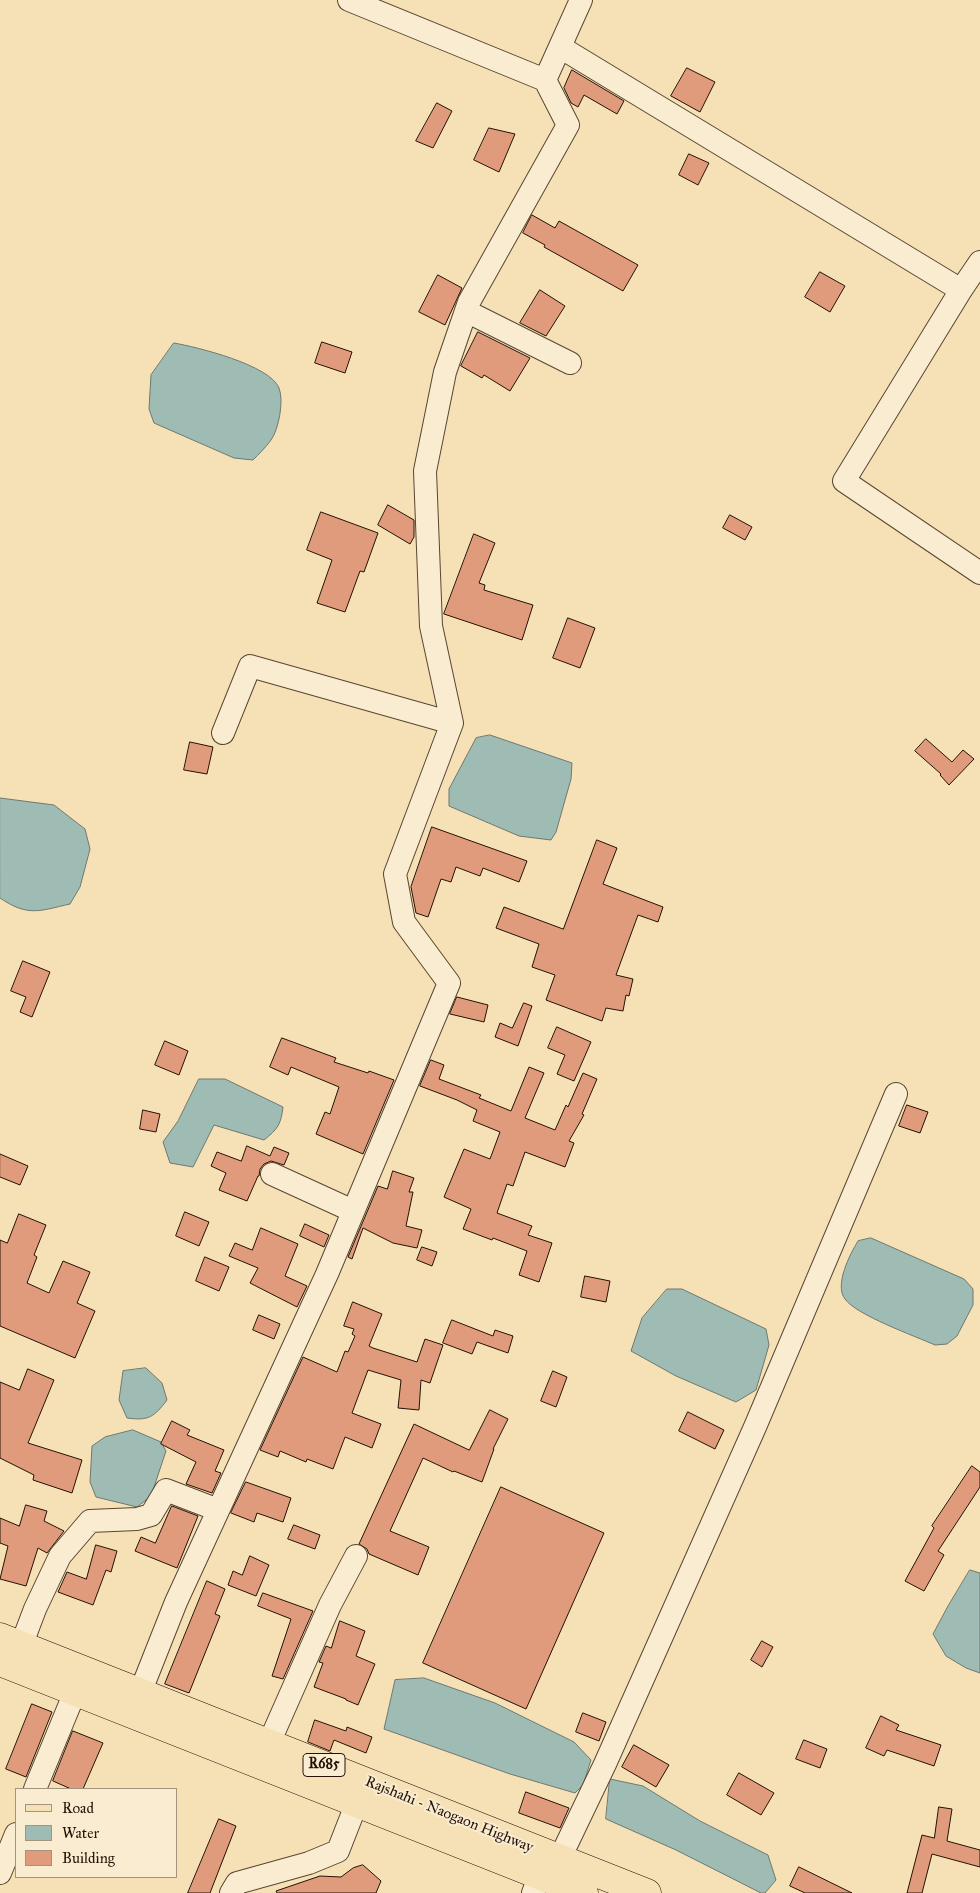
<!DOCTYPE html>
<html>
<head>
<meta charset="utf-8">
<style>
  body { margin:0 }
  #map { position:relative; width:980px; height:1893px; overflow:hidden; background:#f6e1b6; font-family:"IM FELL Great Primer",serif }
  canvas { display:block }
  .legend { position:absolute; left:15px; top:1788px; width:162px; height:90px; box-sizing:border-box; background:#f9ecd0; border:1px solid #a4947f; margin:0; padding:6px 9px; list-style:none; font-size:15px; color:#251106 }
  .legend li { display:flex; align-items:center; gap:10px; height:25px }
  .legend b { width:25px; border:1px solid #a4947f }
</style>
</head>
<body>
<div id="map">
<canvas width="980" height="1893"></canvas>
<ul class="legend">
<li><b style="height:6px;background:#f6e1b6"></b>Road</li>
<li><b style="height:14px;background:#9ebcb4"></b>Water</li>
<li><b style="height:14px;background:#e09b7c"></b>Building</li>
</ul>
</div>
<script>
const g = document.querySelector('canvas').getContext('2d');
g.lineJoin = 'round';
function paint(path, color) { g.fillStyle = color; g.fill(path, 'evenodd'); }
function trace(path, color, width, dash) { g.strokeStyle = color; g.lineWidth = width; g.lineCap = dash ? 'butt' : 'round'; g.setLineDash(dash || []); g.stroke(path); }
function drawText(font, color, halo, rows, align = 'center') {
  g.font = font + ' "IM FELL Great Primer",serif'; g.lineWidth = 4; g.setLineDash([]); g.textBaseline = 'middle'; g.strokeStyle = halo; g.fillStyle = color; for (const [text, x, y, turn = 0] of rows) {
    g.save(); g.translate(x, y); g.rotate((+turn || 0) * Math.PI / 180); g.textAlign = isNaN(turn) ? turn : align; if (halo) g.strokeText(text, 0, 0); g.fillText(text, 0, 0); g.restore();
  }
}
const water = new Path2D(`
  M174,343c23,4 96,22 105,45 5,12 0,41 -8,52 -5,7 -12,14 -18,20l-19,-2 -80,-35 -5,-14 2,-34z
  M490,735l82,28 -1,16 -15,53 -5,8 -32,-4 -70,-30v-17l27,-51z
  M0,798l54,7 31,24 5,20 -10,38 -10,17c-31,7 -42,13 -70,-6z
  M199,1079h26l58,28c-2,17 -5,22 -19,33l-50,-15 -21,42 -23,-4 -7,-21 15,-21z
  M871,1238l93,41 9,10v16l-16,31 -10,8 -12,1c-20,-9 -79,-30 -90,-46 -11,-14 5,-45 13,-58z
  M667,1289h15l84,40 3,16 -13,45 -20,12 -60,-26 -45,-25 11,-33z
  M146,1368l16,15 5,17c-13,17 -18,21 -40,18l-8,-18 4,-29z
  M133,1430l28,12 5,9 -15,45 -14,11 -41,-10 -6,-15 2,-36 13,-9z
  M970,1570l10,3v100l-14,-5 -20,-12 -13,-22 15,-28z
  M424,1678l71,25 79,39 17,18 -8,25 -8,8 -65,-19 -126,-45 11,-49z
  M610,1779l33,7 57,35 68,34 8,25 -11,13h-4l-85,-43 -70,-31z`);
paint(water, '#9ebcb4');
trace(water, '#6e786e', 1);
const building = new Path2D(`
  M687,68l28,14 -15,30 -29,-16z
  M572,70l52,31 -7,13 -33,-19 -6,12 -7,-4 -7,-15z
  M437,103l15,8 -19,37 -17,-7z
  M489,128l26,6 -16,38 -25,-12z
  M689,154l20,9 -11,22 -19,-10z
  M532,215l23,13 4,-7 79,44 -15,26 -79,-44 1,-2 -22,-12z
  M820,272l25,14 -15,26 -25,-15z
  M438,275l24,13 -17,37 -26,-13z
  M540,290l25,16 -19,30 -26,-13z
  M478,332l52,26 -20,33 -26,-16 -2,3 -21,-12z
  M322,342l30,10 -7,21 -30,-10z
  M388,505l26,15v17l-4,7 -32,-19z
  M321,512l57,21 -14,39 -4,-1 -15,41 -28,-9 15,-43 -25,-10z
  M730,515l22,12 -7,13 -22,-12z
  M474,534l21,9 -16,40 6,2 -1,5 49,15 -11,35 -78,-26z
  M568,618l27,10 -15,40 -27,-10z
  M926,739l26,23 11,-12 11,9 -25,26 -9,-10 1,-1 -26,-23z
  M190,742l23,5 -6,27 -23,-4z
  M432,827l95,34 -8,21 -36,-14 -3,8 -24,-9 -5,15 -10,-3 -13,38 -12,-4 -5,-26z
  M597,840l20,8 -14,36 60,23 -5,15 -20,-7 -22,60 17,4 -4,17 -3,-1 -3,16 -17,-3 -4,13 -56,-21 9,-25 -23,-8 7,-23 -43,-16 8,-21 59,22z
  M23,961l27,11 -18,45 -12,-5 6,-15 -15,-6z
  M457,997l31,8 -4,17 -34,-8z
  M524,1003l8,3 -14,40 -23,-9 5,-14 12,5z
  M557,1027l34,15 -17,39 -17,-7 8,-19 -17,-7z
  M282,1038l54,20 -2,4 34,11 1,-2 25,9 -31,74 -47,-20 9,-22 5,2 9,-27 -48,-20 -3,8 -18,-8z
  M165,1041l23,10 -9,24 -24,-10z
  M431,1060l13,5 -5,14 42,16 -2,3 32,13 18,-44 15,6 -19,45 30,12 11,-25 2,2 15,-34 14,6 -15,35 2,1 -15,26 5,2 -9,24 -40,-15 -12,34 -6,-2 -10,29 35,13 -4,9 24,8 -13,39 -20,-7 8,-24 -34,-13 -1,2 -29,-11 8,-20 -27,-12 20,-48 26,10 10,-27 -27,-11 4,-11 -20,-10 -37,-14z
  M907,1105l21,7 -8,21 -21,-7z
  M143,1110l17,4 -4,18 -16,-3z
  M247,1146l23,10 4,-9 15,6 -5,12 -13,-4 -7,3 -4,5 -1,7h-1l-11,25 -28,-11 7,-17 -15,-7 6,-14 24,9z
  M0,1154l28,12 -8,19 -20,-8z
  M393,1171l21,7 -5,14h4l-7,34 16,4 -5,18 -24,-5 -30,-15 -11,31 -4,-2 30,-71 9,3z
  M185,1212l24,10 -10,24 -23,-10z
  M19,1214l27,11 -12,30 3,2 -10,26 22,10 14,-32 27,11 -13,31 18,8 -20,47 -75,-32v-86l7,3z
  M305,1224l24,11 -5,12 -24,-11z
  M261,1228l37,16 -13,32 22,10 -10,21 -47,-24 8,-15 -29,-12 6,-13 17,7z
  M422,1247l15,5 -5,14 -15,-6z
  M205,1257l24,10 -10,24 -23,-10z
  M585,1276l25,5 -4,21 -25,-5z
  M353,1302l29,12 -13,32 4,2 44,14 8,-23 18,6 -13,38 -9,-3 -2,30 -21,-2 3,-28 -33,-10 -16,43 29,11 -9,24 -27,-11 -12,32 -26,-10 -1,3 -26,-11 -2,6 -18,-7 43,-93 34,15 8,-21 3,1 7,-16 -3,-2 2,-5 -10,-3z
  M259,1315l21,9 -6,15 -21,-9z
  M452,1320l41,16 2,-6 18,6 -5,17 -31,-11 -5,12 -29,-11z
  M28,1369l26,11 -26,63 54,17 -10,33 -39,-13 1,-5 -34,-17v-76l19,8z
  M553,1371l14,6 -11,30 -15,-6z
  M490,1410l18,9 -15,30h1l-12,33 -28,-11 -1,1 -30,-14 -33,73 39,16 -11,28 -49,-21 -2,-5 -8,-5 55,-120 55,26z
  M688,1412l36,18 -9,19 -36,-18z
  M172,1421l18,9 -3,5 37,15 -9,21 6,2 -9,20 -26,-9 10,-22 -35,-18z
  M972,1466l8,6v15l-42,64 6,4 -20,36 -19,-10 29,-53 -2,-2z
  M246,1482l45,16 -8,24 -26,-9 -3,9 -23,-9z
  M501,1487l103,46 -78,176 -103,-46z
  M26,1505l21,6 -3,10 20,10 -17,22 -9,-5 -12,38 -26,-7 8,-33 -8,-3v-25l19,8z
  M172,1506l26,10 -21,52 -42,-17 6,-14 14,6z
  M294,1525l26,10 -5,14 -27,-10z
  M96,1545l21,6 -6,21 -5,-2 -13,35 -35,-13 9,-20 19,7z
  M250,1556l19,9 -13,31 -28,-11 5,-14 9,4z
  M207,1581l18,8 -10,25 5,2 -31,77 -24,-9z
  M263,1593l50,18 -30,68 -11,-3 19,-57 -33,-13z
  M340,1621l25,10 -9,25 19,8 -17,41 -12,-5v-1l-32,-12 9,-24 -4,-1 7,-16 5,2z
  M762,1641l11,6 -11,20 -11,-7z
  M32,1704l20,8 -26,65 -20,-8z
  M583,1713l23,9 -7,19 -23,-9z
  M881,1716l18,9 -3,5 45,15 -7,21 -47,-16 -3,6 -18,-8z
  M315,1720l31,11 1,-4 25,10 -6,16 -32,-13 -4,11 -22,-9z
  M73,1731l30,12 -20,46h-12l-18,-8z
  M804,1740l23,9 -7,19 -24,-9z
  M634,1745l35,20 -13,22 -34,-20z
  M739,1773l35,20 -13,22 -34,-20z
  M526,1792l43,16 -9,20 -41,-15z
  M939,1807l13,2 -5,32 33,9v17l-48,-13 -10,39h-15l15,-58 12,3z
  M219,1819l17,7 -26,67h-22z
  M363,1865l18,16 -5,12h-99l-1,-2 44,-15 21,1 12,-9z
  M799,1867l53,26h-47l-15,-7z`);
paint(building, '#e09b7c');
trace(building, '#251106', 1);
const minor = new Path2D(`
  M349,0l196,80
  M560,47l401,243 -117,191 136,92
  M961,290l19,-28
  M466,311l104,52
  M223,733l27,-67 202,57
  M272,1174l81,37
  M21,1646l14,-37 25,-53 30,-35 47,-2 14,-4 15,-25 52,20
  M140,1693l36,-91 151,-328 122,-291 -45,-61 -9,-48 57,-151 -21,-97 -6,-155 20,-99 24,-70 99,-177 -23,-45 36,-80
  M269,1743l61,-138 26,-49
  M35,1789l40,-97
  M560,1858l45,-94 150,-337 141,-333
  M0,1873l16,-39
  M231,1893l6,-10 72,-20 29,-12 25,-64
  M533,1893l7,-18`);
const major = new Path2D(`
  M0,1637l647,256
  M0,1662l584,231`);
trace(minor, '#594532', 24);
trace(major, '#251106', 29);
trace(minor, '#f9ecd0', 22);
trace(major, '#f6e1b6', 28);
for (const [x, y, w] of [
  [324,1765,42]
]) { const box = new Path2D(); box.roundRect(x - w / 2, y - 11.5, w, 23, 4); g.fillStyle = '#f9ecd0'; g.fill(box); trace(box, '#251106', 1); }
drawText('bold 14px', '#251106', null, [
  ["R685",324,1765]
]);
drawText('15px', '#251106', '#f9ecd0', [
  ["Rajshahi - Naogaon Highway",449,1815,22]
]);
</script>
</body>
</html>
